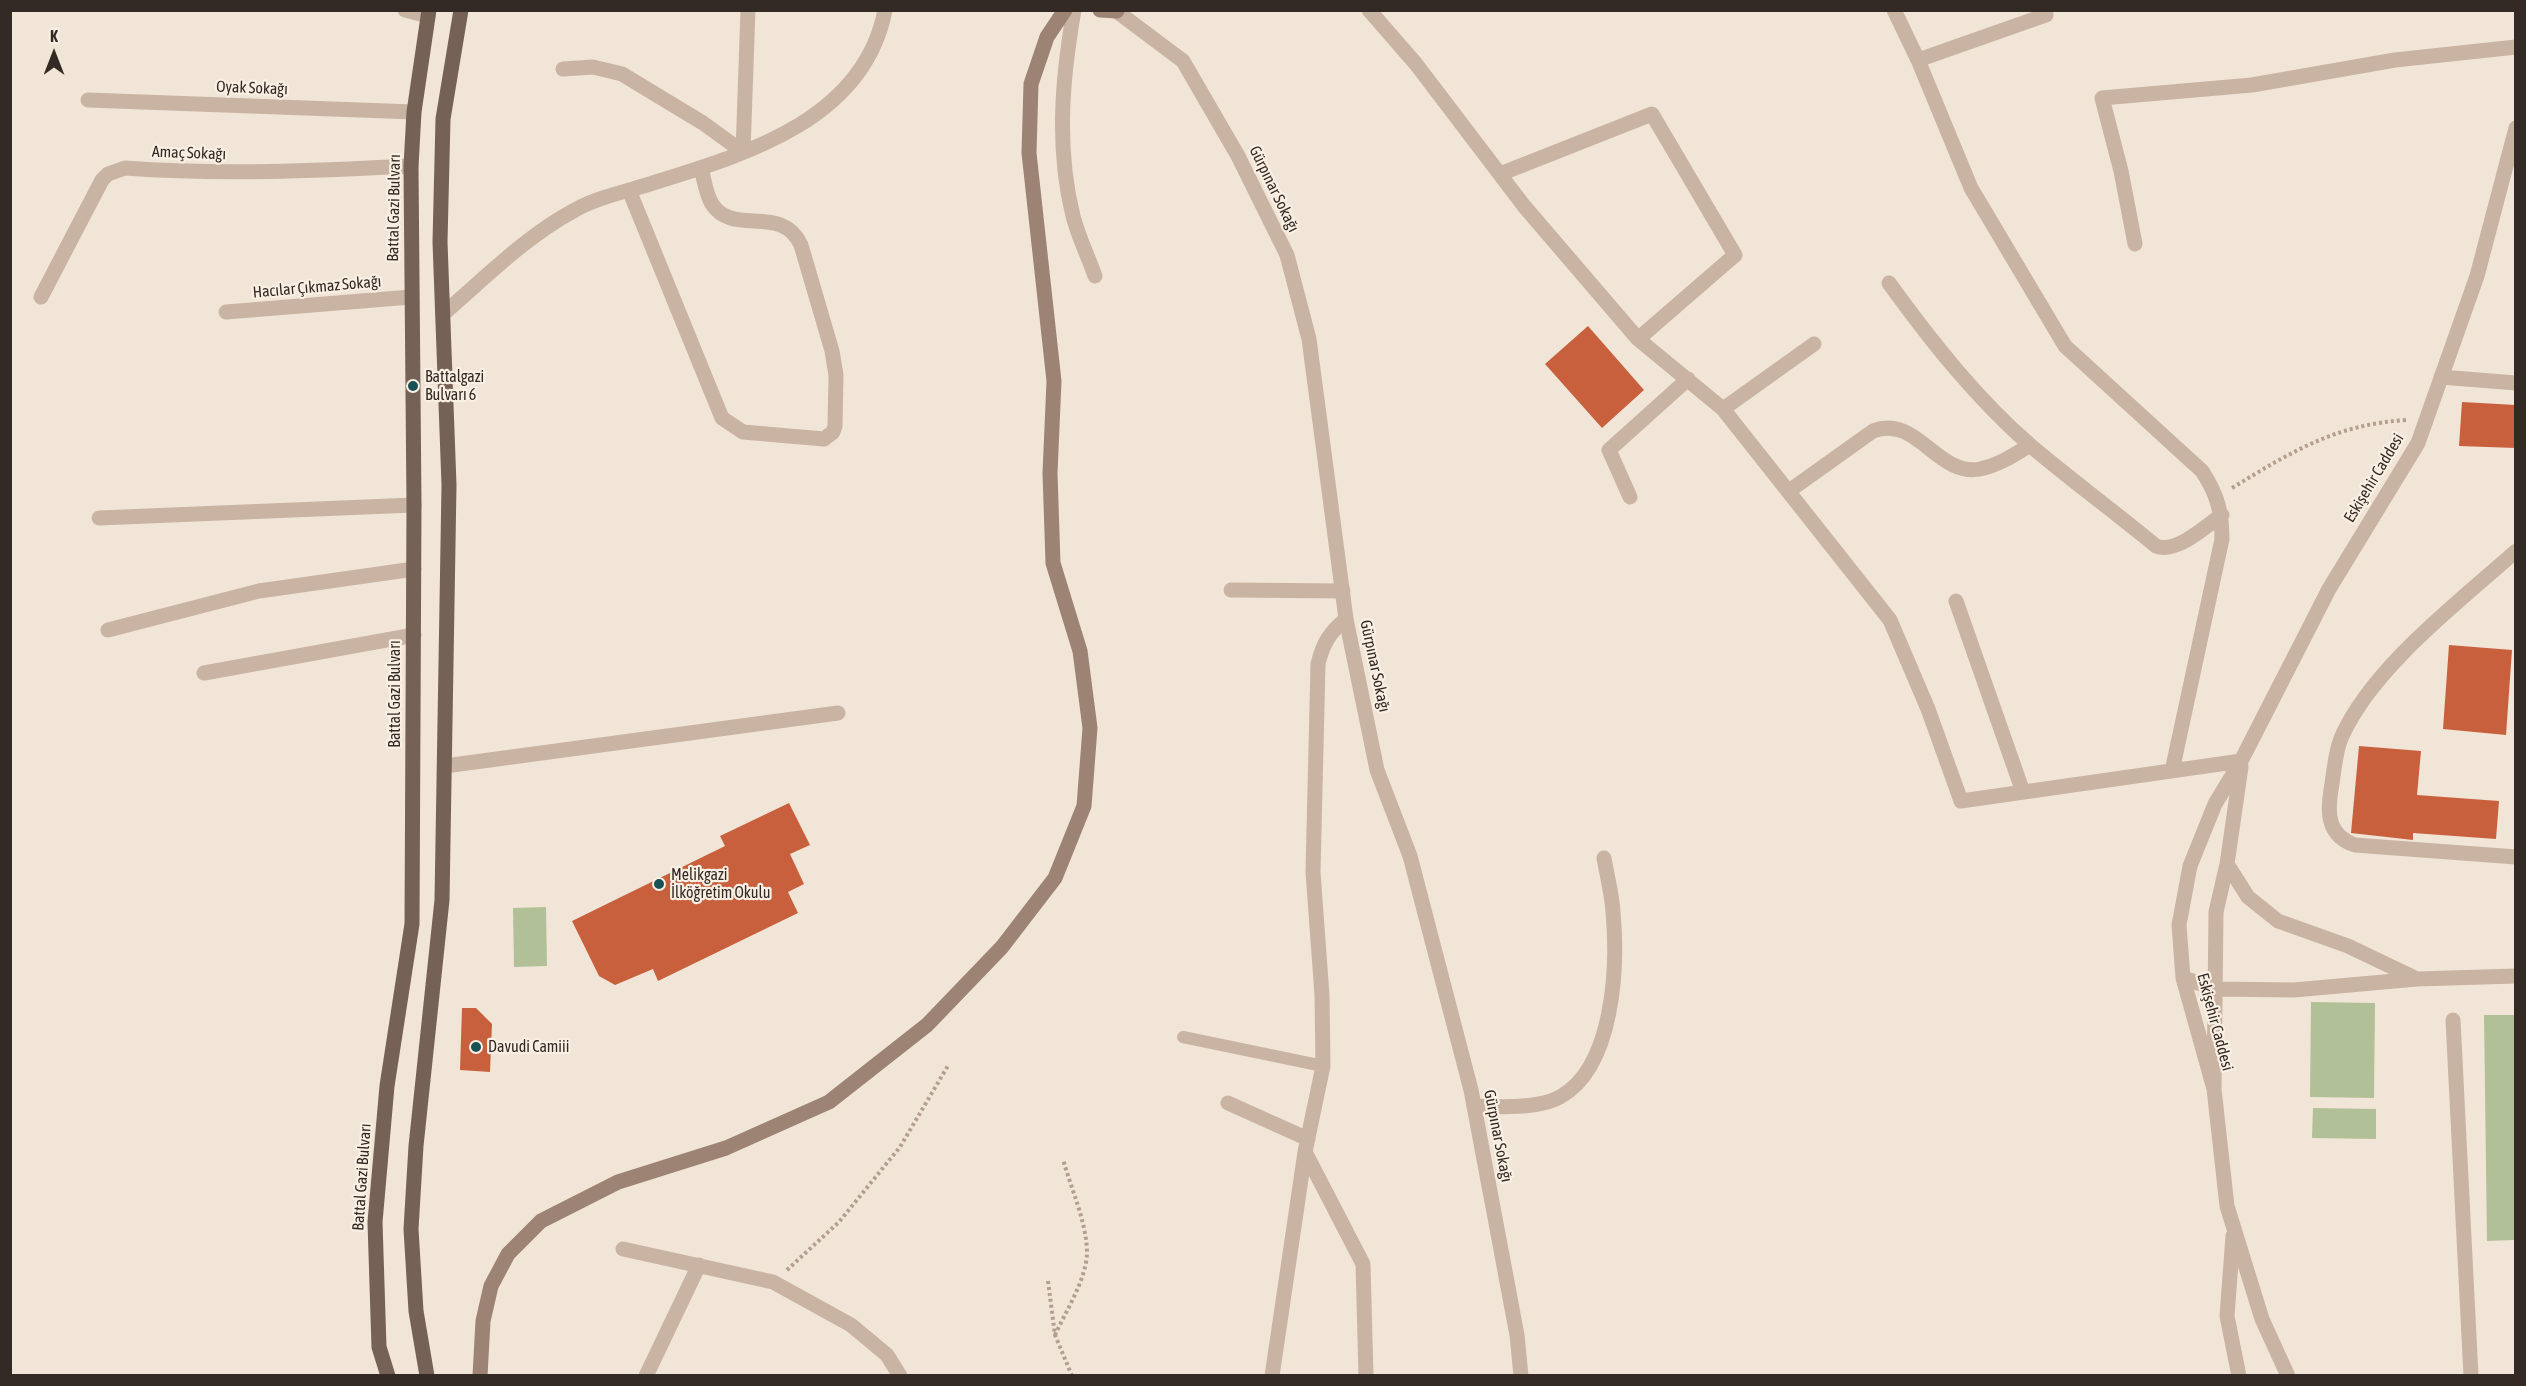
<!DOCTYPE html>
<html>
<head>
<meta charset="utf-8">
<style>
  body { margin:0 }
  #map { position:relative; width:2526px; height:1386px; overflow:hidden; background:#f1e5d7; font-family:"Asap Condensed",sans-serif }
  canvas { display:block }
  .frame { position:absolute; inset:0; border:12px solid #342a25; pointer-events:none }
  .north { position:absolute; left:24px; top:24px; width:60px; height:60px; -webkit-text-stroke:4px #f9efe3; paint-order:stroke; rotate:0deg; font-size:16px; font-weight:700; line-height:24px; text-align:center; color:#342a25 }
  .north::after { content:''; display:block; margin:auto; width:21px; height:27px; background:#342a25; clip-path:polygon(50% 0,100% 100%,50% 72%,0 100%) }
</style>
</head>
<body>
<div id="map">
<canvas width="2526" height="1386"></canvas>
<div class="frame"></div>
<div class="north">K</div>
</div>
<script>
const g = document.querySelector('canvas').getContext('2d');
g.lineJoin = 'round';
function paint(path, color) { g.fillStyle = color; g.fill(path, 'evenodd'); }
function trace(path, color, width, dash) { g.strokeStyle = color; g.lineWidth = width; g.lineCap = dash ? 'butt' : 'round'; g.setLineDash(dash || []); g.stroke(path); }
function drawText(font, color, halo, rows, align = 'center') {
  g.font = font + ' "Asap Condensed",sans-serif'; g.lineWidth = 4.5; g.setLineDash([]); g.textBaseline = 'middle'; g.strokeStyle = halo; g.fillStyle = color; for (const [text, x, y, turn = 0] of rows) {
    g.save(); g.translate(x, y); g.rotate((+turn || 0) * Math.PI / 180); g.textAlign = isNaN(turn) ? turn : align; if (halo) g.strokeText(text, 0, 0); g.fillText(text, 0, 0); g.restore();
  }
}
paint(new Path2D(`
  M546,907l1,59 -33,1 -1,-59z
  M2311,1002l64,1 -1,95 -64,-1z
  M2484,1015h31v225l-28,1z
  M2313,1108l63,1v30l-64,-1z`), '#b2c097');
paint(new Path2D(`
  M1588,326l56,64 -42,38 -57,-64z
  M2462,402l54,3v43l-57,-2z
  M2449,645l63,5 -6,85 -63,-6z
  M2359,746l62,5 -4,44 82,6 -3,38 -83,-6v7l-62,-7z
  M789,803l21,42 -20,9 14,30 -16,8 10,21 -140,68 -5,-12 -38,16 -16,-9 -27,-55 153,-75 -5,-10z
  M462,1008h14l16,16 -2,48 -30,-2z`), '#c8603e');
trace(new Path2D(`
  M2232,488c59,-36 104,-64 175,-68
  M787,1270l52,-48 61,-75 49,-83
  M1048,1281l7,54 17,41
  M1055,1335c11,-24 31,-55 32,-82 0,-30 -16,-64 -24,-94`), '#b49e8d', 4, [3, 3]);
trace(new Path2D(`
  M1183,1037l140,29`), '#c9b4a3', 12);
trace(new Path2D(`
  M405,10l23,6
  M1074,10c-12,69 -18,137 -1,206 5,20 15,40 22,60
  M1115,10l68,51 55,95 49,99 22,84 37,280 31,151 33,86 61,234 46,245 4,41
  M1369,10l47,54 108,142 114,133 85,70 167,211 38,89 33,92 280,-40
  M1894,10l24,50 53,128 94,158 137,125c15,23 20,40 20,68l-50,232
  M1918,60l128,-45 -2,-5
  M563,69l30,-2 29,7 81,49 40,29
  M88,100l326,12
  M743,152l5,-142
  M1500,174l152,-60 83,141 -97,84
  M629,190l93,228 21,14 81,7 9,-7 2,-6 1,-51 -4,-24 -31,-106c-19,-42 -68,-8 -89,-41 -6,-9 -8,-25 -11,-36
  M2135,244l-14,-73 -19,-73 150,-13 143,-25 121,-13
  M1889,283c42,58 87,115 142,163 40,34 84,66 125,100 21,8 49,-20 66,-31
  M41,297l61,-117 6,-6 17,-6c96,7 190,3 286,-2
  M226,312l185,-15
  M443,314c42,-36 83,-78 132,-104 23,-13 53,-19 78,-27 93,-29 211,-63 232,-173
  M2441,377l75,6
  M1723,409l91,-65
  M1789,491l84,-60c44,-17 64,46 107,38 19,-4 34,-14 50,-24
  M1630,497l-21,-47 79,-71
  M99,518l315,-13
  M2516,551c-57,51 -143,116 -174,185 -7,15 -8,37 -11,54 -4,24 -3,46 24,55l161,12
  M1231,590l112,1
  M1956,601l67,191
  M108,630l151,-39 155,-22
  M204,673l210,-38
  M445,766l393,-53
  M2241,767l-14,97 -11,48 -2,177 13,117 35,113 26,57
  M2227,864l21,33 30,24 70,25 69,33
  M2183,978l34,11 77,1 123,-11 99,-3
  M2453,1020l18,356
  M2214,1089l-31,-111 -4,-53 11,-59 25,-62 26,-43 88,-172 89,-146 59,-167 39,-148
  M1228,1103l80,36
  M1475,1106c24,1 63,3 85,-9 54,-30 58,-130 53,-185 -1,-18 -6,-36 -9,-54
  M1305,1152l58,112 3,112
  M2233,1236l-6,80 12,60
  M623,1249l150,33 78,43 36,30 13,21
  M646,1376l53,-111
  M1272,1376l33,-224 18,-86 -1,-71 -9,-123 5,-208c5,-21 12,-32 28,-45`), '#c9b4a3', 15);
trace(new Path2D(`
  M1100,10l17,1
  M480,1376l3,-55 8,-35 17,-32 33,-33 77,-39 108,-34 103,-46 98,-77 75,-78 53,-69 29,-72 6,-78 -10,-77 -27,-88 -3,-90 4,-92 -25,-228 2,-69 16,-47 18,-27`), '#9c8374', 15);
trace(new Path2D(`
  M388,1376l-9,-29 -4,-125 12,-136 25,-162 2,-419 -3,-339 3,-54 15,-102
  M427,1376l-11,-65 -5,-82 5,-83 26,-246 7,-415 -9,-243 3,-123 18,-109`), '#766156', 15);
for (const [x, y, r, color] of [
  [413,386,6,"#1a5155"],
  [659,884,6,"#1a5155"],
  [476,1047,6,"#1a5155"]
]) { const dot = new Path2D(); dot.arc(x, y, r, 0, 2 * Math.PI); g.fillStyle = color; g.fill(dot); trace(dot, '#f9efe3', 2); }
drawText('16px', '#342a25', '#f9efe3', [
  ["Oyak Sokağı",252,88,2],
  ["Amaç Sokağı",189,153,2],
  ["Gürpınar Sokağı",1274,189,64],
  ["Battal Gazi Bulvarı",394,208,-89],
  ["Hacılar Çıkmaz Sokağı",317,287,-5],
  ["Eskişehir Caddesi",2374,478,-59],
  ["Gürpınar Sokağı",1375,666,78],
  ["Battal Gazi Bulvarı",395,694,-90],
  ["Eskişehir Caddesi",2215,1022,75],
  ["Gürpınar Sokağı",1498,1136,79],
  ["Battal Gazi Bulvarı",362,1177,-86]
]);
drawText('16px', '#342a25', '#f9efe3', [
  ["Battalgazi",425,377],
  ["Bulvarı 6",425,395],
  ["Melikgazi",671,875],
  ["İlköğretim Okulu",671,893],
  ["Davudi Camiii",488,1047]
], 'left');
</script>
</body>
</html>
